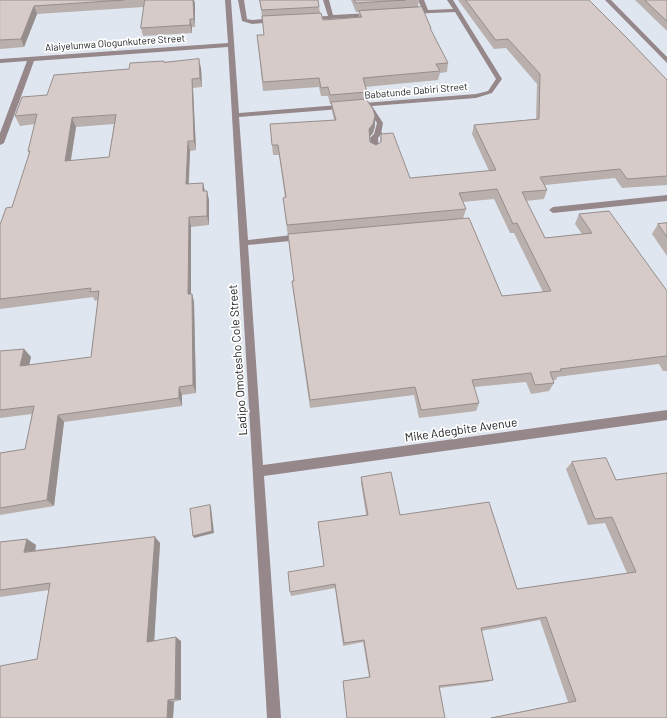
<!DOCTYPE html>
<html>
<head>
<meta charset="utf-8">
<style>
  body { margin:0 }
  canvas { display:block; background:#dfe6ef }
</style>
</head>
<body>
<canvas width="667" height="718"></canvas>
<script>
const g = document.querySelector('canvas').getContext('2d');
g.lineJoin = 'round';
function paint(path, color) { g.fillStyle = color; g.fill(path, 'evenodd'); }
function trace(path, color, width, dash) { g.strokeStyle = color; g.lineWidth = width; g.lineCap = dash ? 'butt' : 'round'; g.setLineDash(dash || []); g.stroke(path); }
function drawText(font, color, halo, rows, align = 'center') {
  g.font = font + ' Barlow,sans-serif'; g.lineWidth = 3.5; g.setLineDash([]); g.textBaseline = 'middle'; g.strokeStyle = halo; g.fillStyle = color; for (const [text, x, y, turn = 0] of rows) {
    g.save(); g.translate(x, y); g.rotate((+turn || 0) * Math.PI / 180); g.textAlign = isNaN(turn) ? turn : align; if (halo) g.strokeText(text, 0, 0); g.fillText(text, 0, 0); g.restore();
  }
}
paint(new Path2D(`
  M225,0h6l8,113 237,-19 12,-3 8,-12 -41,-67 -46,2v-2l14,-1 -5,-11h6l4,10 25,-1 -6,-9h6l49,79 -10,14 -16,5 -104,8 11,17 -2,11 -3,4 1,13 -4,2 -4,-2 -1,-13 4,-4 3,-11 -11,-16 -127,10 9,123 53,-6 4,3 -4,3 -53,5 15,220 404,-55v10l-403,56 17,242h-14l-39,-671 -194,14 -30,82 -4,2v-12l27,-72 -27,2v-4l228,-16z
  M238,0h6l3,19 5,1 23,-2 3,2 -3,2 -23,2 -10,-3z
  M323,0h6l4,15 38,-2 3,2 -3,2 -64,3 -1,-1 3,-2 19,-1z
  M605,0h6l56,57v6z
  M667,195v6l-114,12 -4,-3 4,-3z`), '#96878a');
paint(new Path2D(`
  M0,0h194l1,27h-3v6l-49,3 -2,-8 3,-21 -107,7 -13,33 -24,2z
  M260,0l59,7 1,6 3,7 36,-3v-5h-3l-5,-12h68l-1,7 13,21v2l17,33 -1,9 -7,1 -2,7 -73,7 2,5v9l8,25 -2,7 -3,4v5l6,3 4,-2 1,-11 29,46 79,-7 -17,-37 2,-9 62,-6 1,-35 -31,-36 -12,1 -36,-49h131l78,80v105l-45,3 -7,-10 -70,7 2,5 -3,9 -18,2 19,37 37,-4 -7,-10 4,-10 88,77v80h-4l-4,-7 -102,13 -1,3h-3l1,3 -5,8 -18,3 -5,-12 -52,5 5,16 -3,8 -57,7 -5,-23 -104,13 -17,-118 -1,-9h2l-10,-74 1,-10 -6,-42h-6l-1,-10 62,-25 -2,-9v-7h-2l-2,-8h-7l-2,-9 -56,4 -6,-56h7zM494,199l16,34h4l29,59 -41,4 -39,-77 3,-10 -4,-7z
  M635,0h32v31z
  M164,61v1l37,6 1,19 -9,1 3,62 -6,1 -1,33 14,-1 2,8 4,9v25l-18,2v67h1l2,8 2,91 -14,2v11l-118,16 -10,84 -54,9v-62l25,-4 7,-35 -32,4v-67l24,-2 7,8 -2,8 62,-8 7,-57 -3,1 -2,-4 -93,12v-84l12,-18 17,-53 -1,-3 7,-27 -15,2 -5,-10 32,-21 82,-26zM114,124l-5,33 -38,4 5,-34z
  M667,223v33l-15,-22 6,-10z
  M572,462l44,18 51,-7v245h-177l78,-16 -28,-82 -59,11 12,49 -5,2 -49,6 6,30h-98l-4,-37 26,-4 -6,-35 -20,4 -8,-58 -44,8 -1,-4 34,-26 -6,-44 48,-7 -5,-32v-6l39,38 117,74 110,-16 -22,-50 -17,2 -22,-56z
  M155,537l5,6 -6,98h27v59l-7,2 -1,16 -136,-59 12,-69 -49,7v-55l27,-3 9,6 -1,5z`), '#b9afad');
paint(new Path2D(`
  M193,0h1l1,3v24l-1,-8z
  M34,6l3,8 -13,33 -3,-8z
  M190,19l2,8v6l-2,-8z
  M199,59l2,9 1,19 -2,-9z
  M192,79l1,9 3,62 -2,-9z
  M375,116v10l-2,7 -5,5 1,-9z
  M72,118l4,9 -7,43 -4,-9z
  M188,141l2,10 -2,42 -2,-9z
  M203,183l2,9 -2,-1z
  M207,191l2,9v25l-2,-9z
  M189,217l2,10v76l-3,-9z
  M192,294l2,8 2,91 -3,-8z
  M24,349l7,8 -4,17 -7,-8z
  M179,387l3,8v11l-3,-8z
  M58,415l6,7 -10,84 -7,-6z
  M210,505l1,2 3,26 -20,5 -1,-2z
  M155,537l5,6 -6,102 -7,-3z
  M27,539l9,6 -2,13 -10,-6z
  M176,637l5,4v59l-6,-1z
  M168,700l6,2 -1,16h-6z`), '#968e8d');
const building = new Path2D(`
  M0,0h124l-90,6 -13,33 -21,1z
  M145,0h48l1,19h-4v6l-49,3z
  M260,0h58l1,7 -57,3z
  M355,0h51l-50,3z
  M466,0h123l37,37 41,43v96l-40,3 -7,-10 -80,8 7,13 -25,2 23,46 47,-5 -13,-19 30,-3 58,80v66l-1,-1 -106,13 1,2 -11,1 4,11 -19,2 -4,-12 -59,7 7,23 -58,7 -6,-23 -105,13 -18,-119h2l-6,-47 181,-16 33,78 49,-5 -34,-68 -4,1 -16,-35 -38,4 7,16 -179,16 -4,-27 3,-1 -8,-52h-6l-2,-21 66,-4 -5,-18 35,-3 7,10 2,7 -2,8 -4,5 1,13 6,3 5,-3v-10v2l12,-1 17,45 86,-8 -22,-45 65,-6 1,-45 -32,-35 -12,1z
  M645,0h22v21z
  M422,7l9,21h-1l18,35 -12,1 4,7 -77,7 4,14 -37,3 -2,-8 -7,1 -2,-10 -56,4 -6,-47h7l-2,-19 59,-3 2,7 39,-3 -3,-6z
  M199,59l1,19 -8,1 2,62h-6l-2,43 17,-1v8h4v25l-18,1 -1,77h4l1,91 -14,2v11l-121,17 -11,85 -47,8v-55l25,-4 9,-43 -34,4v-59l24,-2 -4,17 71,-9 8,-66 -9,1 1,-4 -91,11v-74l6,-17 6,-1 18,-56h-2l9,-37 -22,2 7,-19 25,-2 7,-20 75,-6 1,-6 34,-2v1zM116,115l-7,42 -44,4 7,-43z
  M667,223v14l-9,-13z
  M606,458l10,22 51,-7v245h-176l85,-17 -30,-84 -65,11 12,52 -54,6 6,32h-98l-4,-37 27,-4 -6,-37 -20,3 -9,-59 -45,8 -2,-20 36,-6 -6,-44 50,-7 -7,-38 30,-5 9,43 89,-13 28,87 119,-17 -24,-55 -17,2 -23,-57z
  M210,505l2,26 -19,5 -3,-27z
  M155,537l-8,105 29,-5 -1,62 -7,1 -1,18h-167v-52l37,-7 13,-76 -50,7v-48l27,-3 -3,13z`);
paint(building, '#d7cbc9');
trace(building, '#968e8d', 1);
drawText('10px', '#1c1f22', '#fff', [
  ["Alaiyelunwa Ologunkutere Street",115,43,-4],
  ["Babatunde Dabiri Street",416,91,-5]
]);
drawText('12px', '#1c1f22', '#fff', [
  ["Ladipo Omotesho Cole Street",238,360,-94],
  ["Mike Adegbite Avenue",461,430,-8]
]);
</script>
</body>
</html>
